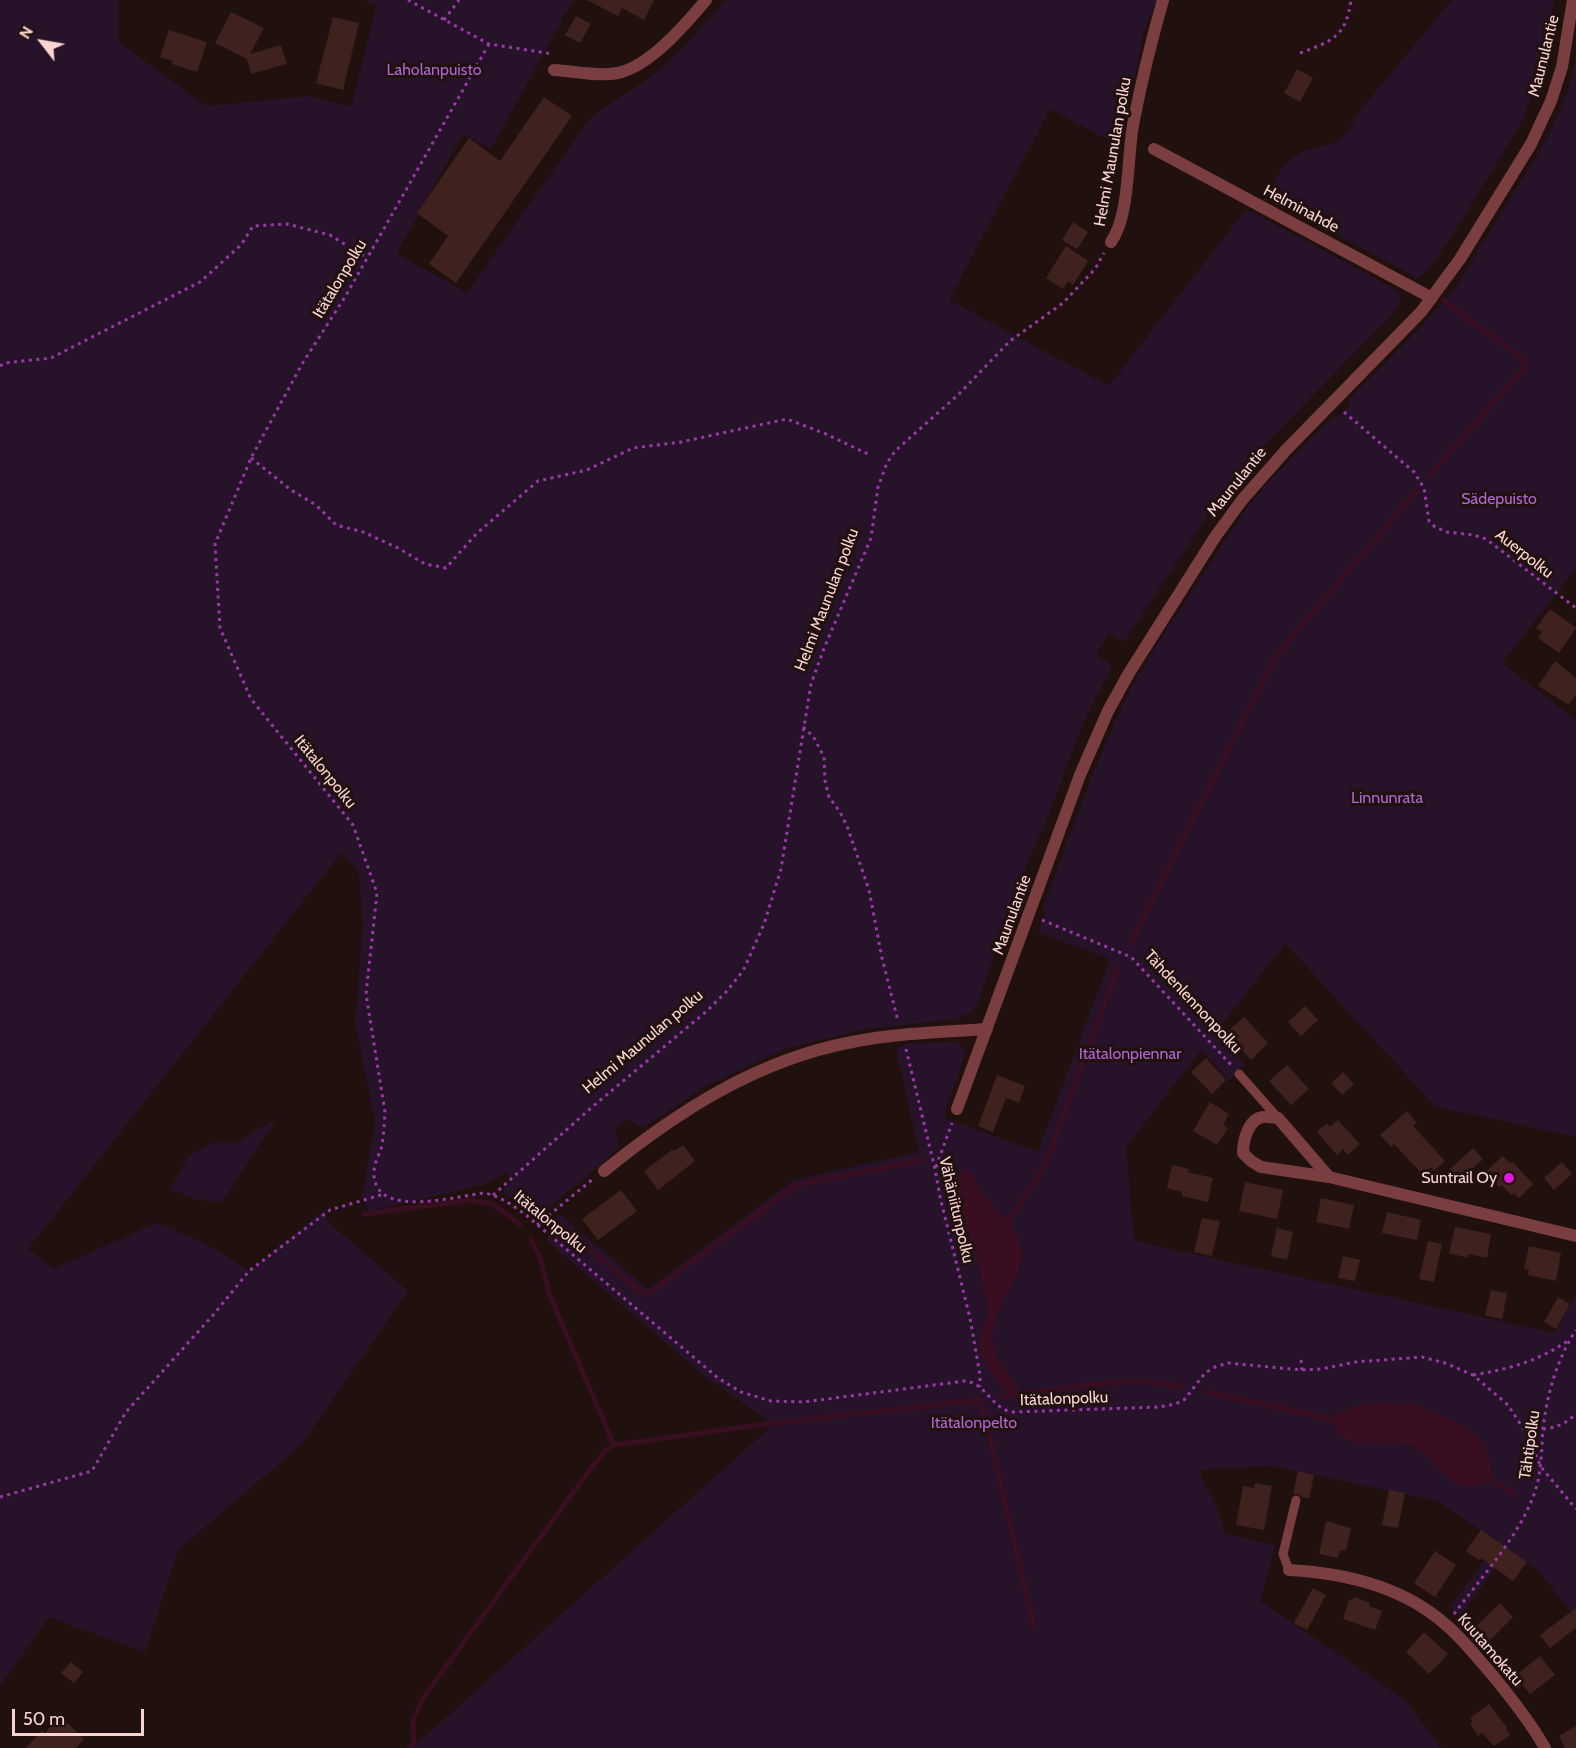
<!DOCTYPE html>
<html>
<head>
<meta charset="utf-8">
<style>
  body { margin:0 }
  #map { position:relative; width:1576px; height:1748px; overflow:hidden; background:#20110f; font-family:Cabin,sans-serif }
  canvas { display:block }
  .north { position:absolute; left:12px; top:12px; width:60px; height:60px; -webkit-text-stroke:4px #20110f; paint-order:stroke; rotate:301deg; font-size:16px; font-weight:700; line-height:24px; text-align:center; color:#fbd4d2 }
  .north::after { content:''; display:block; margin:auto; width:21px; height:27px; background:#fbd4d2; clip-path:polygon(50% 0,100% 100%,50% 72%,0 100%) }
  .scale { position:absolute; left:12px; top:1709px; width:132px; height:27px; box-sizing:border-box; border:3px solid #fbd4d2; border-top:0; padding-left:8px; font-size:18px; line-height:21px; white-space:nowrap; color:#fbd4d2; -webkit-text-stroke:4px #20110f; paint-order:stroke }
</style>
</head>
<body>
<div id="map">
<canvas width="1576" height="1748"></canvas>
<div class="north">N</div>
<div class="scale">50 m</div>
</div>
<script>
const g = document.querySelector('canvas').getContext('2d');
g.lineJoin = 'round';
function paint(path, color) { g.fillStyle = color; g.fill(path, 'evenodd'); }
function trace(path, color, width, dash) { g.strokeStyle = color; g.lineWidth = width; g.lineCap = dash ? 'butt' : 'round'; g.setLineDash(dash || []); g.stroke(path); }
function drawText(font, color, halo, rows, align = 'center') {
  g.font = font + ' Cabin,sans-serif'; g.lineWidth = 6; g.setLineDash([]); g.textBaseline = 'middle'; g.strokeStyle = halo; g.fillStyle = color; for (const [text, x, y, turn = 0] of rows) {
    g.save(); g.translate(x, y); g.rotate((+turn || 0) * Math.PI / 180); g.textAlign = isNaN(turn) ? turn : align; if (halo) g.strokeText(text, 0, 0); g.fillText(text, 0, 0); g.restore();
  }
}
paint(new Path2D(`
  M0,0h118l1,42 87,64 102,-10 43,11 26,-103 -15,-4h211l-82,149 -28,-15 -67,120 71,39 124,-176 60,-40 36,-33 39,-44h431l-13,31 -24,115 -70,-37 -101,191 160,86 135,-174h8l143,77c8,11 5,15 -2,25l-121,123 -49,56 -99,149h-2l-13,-10 -13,24 14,7 2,4 -18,33 -17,38 -30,81 -20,45 -50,140 -6,8 -15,7 -90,10 -79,19 -81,38 -57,38 -8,3 -14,-8 -11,9v8l3,4 -1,8 -20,19 -55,45 -6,3 -4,-1 -29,-21v-4l9,-9 -7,-7 -23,12 -114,26 -7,-14 13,-77 -20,-97 8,-96 -4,-55 -18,-19 -313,396 26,20 102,-46 49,20 44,28 77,-62v11l82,71 -107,154 -123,105 -33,102 -96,-35 -49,69z
  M1452,0h102l-13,73 -21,52 -72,117 -23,31 -7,5 -148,-78c4,-24 14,-42 38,-50 9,-3 20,-3 28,-8 12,-7 19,-23 26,-34z
  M1576,55v513l-74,95 74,57v417l-141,-31 -150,-163 -70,90 30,32 -16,15 -28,-30 -75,97 8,94 420,92 22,-38v323l-39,-49 -28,-19 -49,66 -10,-9 48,-65 -60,-41 -166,-35 -74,4 18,35 9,29 50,11 -15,56 145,99 36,48h-1029l362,-324 -66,-45 -162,-139 10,-11 -7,-6 11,-9 88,75 146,-109 125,-28 -23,-103 13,-6 49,-1 8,10 -19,53 -2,13 93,34 72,-193 -72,-27 7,-18 -2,-7 51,-136 20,-46 18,-38 22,-38 95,-144 19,-23 65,-65 4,1 12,-12 -1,-6 72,-72 35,-39 95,-155 20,-49zM1414,1403l23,12 14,66 -18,-21 -14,-11 -12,-4 -60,-36 22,-5z
  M277,1118l-55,84 -24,-2 -28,-11 19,-33 25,-13h22z`), '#271329');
paint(new Path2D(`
  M965,1169l5,2c5,11 15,24 23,34 11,13 24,23 28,41 3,15 -3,26 -10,39 -26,46 -26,67 11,106l-15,2 -20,-25 -6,-12 -2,-17 10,-27 -14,-63 -23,-65 3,-6z
  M1414,1403c15,8 43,17 54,26 22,16 41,65 -5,57 -20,-3 -30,-34 -54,-41 -22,-6 -71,9 -75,-25 19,-22 54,-16 80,-17z`), '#3a0e21');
trace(new Path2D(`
  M1429,476l96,-109 1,-5 -4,-4 -79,-58
  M1130,945l147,-291 139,-163
  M364,1214l107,-14 21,4 28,20
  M1008,1221l35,-51 75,-202
  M560,1224l79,67 8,4 149,-110 127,-25
  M531,1239l9,19 10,38 64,149
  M1207,1392l133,29
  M1002,1396c55,-6 127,-22 181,-9
  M982,1400h-3l6,18
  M988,1430l46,197
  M1486,1477l29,17
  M410,1748l4,-5 -1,-22 10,-23 160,-219 24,-30 7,-4 152,-21 213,-24`), '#3a0e21', 5);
paint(new Path2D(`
  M587,0h67l-10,20 -22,-12 -4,8z
  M231,12l33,16 -14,26 31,-9 6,19 -36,10 -4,-15 -32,-16z
  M576,16l15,8 -11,19 -15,-8z
  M333,17l26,6 -16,67 -27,-7z
  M169,30l38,12 -10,30 -25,-8 1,-3 -13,-4z
  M1297,69l16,9 -13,24 -16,-9z
  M544,97l28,19 -116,167 -27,-19 19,-28 -31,-23 52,-75 31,23z
  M1073,222l15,10 -11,17 -15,-9z
  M1066,246l22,15 -15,24 -5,-4 -5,8 -17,-11z
  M1550,609l26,19 -17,25 -21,-15 4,-6 -6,-4z
  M1555,661l21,17v17l-7,10 -31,-19z
  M1305,1006l13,14 -17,16 -13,-14z
  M1244,1017l24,26 -17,17 -25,-27z
  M1206,1058l20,22 -14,14 -21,-22z
  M1287,1065l22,24 -18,16 -22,-24z
  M1343,1072l11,12 -12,11 -11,-12z
  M997,1075l28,11 -6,17 -13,-5 -13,34 -15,-6z
  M1210,1102l19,12 -6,11 5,3 -11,17 -24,-14z
  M1407,1111l10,12 -4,3 32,35 -11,10 -3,-4 -8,8 -29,-31 -3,3 -11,-12z
  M1338,1120l22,24 -12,11 -5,-6 -6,6 -20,-23 10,-9 3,4z
  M683,1145l12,16 -37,29 -14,-19 29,-22 1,2z
  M1473,1148l10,11 -23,22 -10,-12z
  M1503,1156l7,7 2,-2 21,23 -14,14 -5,-5 -3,2 -9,-10 -3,2 -14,-15z
  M1562,1162l10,12 -18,16 -10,-12z
  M1172,1165l17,4 -1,3 25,6 -5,24 -26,-6v-4l-15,-4z
  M1245,1182l38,8 -6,29 -38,-8z
  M621,1190l16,21 -39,29 -16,-21z
  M1321,1198l33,7 -5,24 -33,-7z
  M1387,1212l34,8 -4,20 -35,-7z
  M1202,1218l18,3 -8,35 -18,-4z
  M1455,1227l36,7 -4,24 -18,-4 -1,4 -19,-5z
  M1277,1228l16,4 -6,28 -16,-4z
  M1428,1241l14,3 -8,38 -15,-3z
  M1529,1246l32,7 -5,28 -28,-6 1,-5 -5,-1z
  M1343,1256l17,4 -5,21 -17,-3z
  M1491,1290l16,3 -5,26 -17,-4z
  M1558,1297l12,7 -14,25 -12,-7z
  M1298,1471l16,4 -5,23 -7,-1 -4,-3h-5z
  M1255,1483l17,3 -8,44 -28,-5 7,-39 11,2z
  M1389,1490l16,3 -7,35 -16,-3z
  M1326,1521l25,7 -5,23 -6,-1 -2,8 -19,-4z
  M1481,1530l46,32 -14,19 -32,-23 -2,2 -13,-9z
  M1435,1551l21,14 -21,32 -21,-14z
  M1313,1588l13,7 -19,35 -13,-7z
  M1354,1597l16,6 -1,3 13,5 -7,19 -32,-11 6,-20 3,2z
  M1500,1603l13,14 -25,25 -14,-14z
  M1576,1608v20l-26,20 -10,-13z
  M1424,1632l24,22 -19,20 -23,-22z
  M1540,1656l15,19 -25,19 -15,-18z
  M71,1662l12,10 -9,11 -13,-10z
  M1489,1704l19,25 -2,1 4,5 -16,11 -12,-13 -4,3 -8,-12 3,-2 -3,-4z
  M60,1716l24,23 -8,9h-50l16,-18 3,3z
  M1576,1726v22h-11l-6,-12z`), '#3f211d');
trace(new Path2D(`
  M408,0l81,44 64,10
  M444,20l15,-20
  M489,44l-144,253 -43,67 -51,94 -36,86 5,84 31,71 102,126 24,68 -11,101 19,118c-1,12 -1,25 -4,37 -3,8 -8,17 -7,26 2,45 86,20 110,18 17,3 29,13 42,22l192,163 23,14 30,9 33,1 161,-21c21,2 26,27 47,31l147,-5 16,-3 9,-4 21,-27 10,-6 13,-4 74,7 19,-1 35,-7 66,-5 23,6 28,12 35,30 20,31 13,31 35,42
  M1300,53c32,-12 46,-16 51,-53
  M0,366l4,-3 47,-5 149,-76 41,-37 12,-19 34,-2 43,11 37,23
  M1344,412l70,60 10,16 5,33 6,6 12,5 27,3 12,4 90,69
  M251,458l40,32 25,15 20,20 27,7 35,16 27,16 21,4 31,-35 61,-52 49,-11 46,-22 48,-6 106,-23 39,15 42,20
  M803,727l10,9 11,21 1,24 4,16 11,15 7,14 22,64 13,68 16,63
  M1042,920l89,37 101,109
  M906,1049l29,120 5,28 30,121 10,57v12
  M936,1167l16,-44
  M493,1195l98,-87 117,-98 18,-18 17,-21 21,-47 17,-55 30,-185 14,-38 46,-108 7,-51 9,-24 8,-12 63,-56 52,-54 53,-38 32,-34 9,-16
  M537,1225l56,-46
  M1301,1360l1,10
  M1473,1375c36,-6 66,-14 96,-35
  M1543,1429c13,-1 25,-6 33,-16
  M0,1497l92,-26 34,-59 88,-98 35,-43 81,-61 54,-16
  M1454,1614c26,-35 64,-77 79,-117 9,-22 8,-45 10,-68 4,-35 14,-70 33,-99`), '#9939a8', 3, [3, 4.5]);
trace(new Path2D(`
  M1239,1074l39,44
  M1289,1570l-6,-16 13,-54`), '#7b3e40', 9);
trace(new Path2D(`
  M554,70c20,1 44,7 64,3 32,-7 68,-49 88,-73
  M1154,149l278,149
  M1111,242c19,-27 16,-83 22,-117 8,-42 18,-83 30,-125
  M957,1109l123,-334 28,-64 21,-38 86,-136 27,-37 44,-50 135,-138 39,-53 71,-115 20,-43 11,-34 11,-67
  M604,1171c74,-60 153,-111 248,-129 44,-9 90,-10 135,-13
  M1329,1177l-51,-59c-5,0 -11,-2 -15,-1 -15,2 -20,24 -20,36l8,8 10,6 68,10 247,59
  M1289,1570c55,3 113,16 156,54 16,13 30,31 44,47 20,24 41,50 56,77`), '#7b3e40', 12);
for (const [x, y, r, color] of [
  [1509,1178,6,"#e415de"]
]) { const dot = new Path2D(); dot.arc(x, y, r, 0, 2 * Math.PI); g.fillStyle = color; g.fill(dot); trace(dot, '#20110f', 2); }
drawText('16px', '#fbd4d2', '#20110f', [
  ["Maunulantie",1544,56,-76],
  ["Helmi Maunulan polku",1113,152,-80],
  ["Helminahde",1301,209,28],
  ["Itätalonpolku",340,279,-59],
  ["Maunulantie",1237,482,-51],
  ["Auerpolku",1524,554,38],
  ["Helmi Maunulan polku",827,600,-69],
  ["Itätalonpolku",325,772,51],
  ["Maunulantie",1012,915,-70],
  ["Tähdenlennonpolku",1193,1002,47],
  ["Helmi Maunulan polku",643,1042,-40],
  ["Vähäniitunpolku",956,1210,77],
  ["Itätalonpolku",550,1222,39],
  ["Itätalonpolku",1064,1399,-2],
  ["Tähtipolku",1530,1445,-82],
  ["Kuutamokatu",1490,1650,49]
]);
drawText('16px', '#b065d4', '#20110f', [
  ["Laholanpuisto",434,70],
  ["Sädepuisto",1499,499],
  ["Linnunrata",1387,798],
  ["Itätalonpiennar",1130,1054],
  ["Itätalonpelto",974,1423]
]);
drawText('16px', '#fbd4d2', '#20110f', [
  ["Suntrail Oy",1497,1178]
], 'right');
</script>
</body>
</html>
